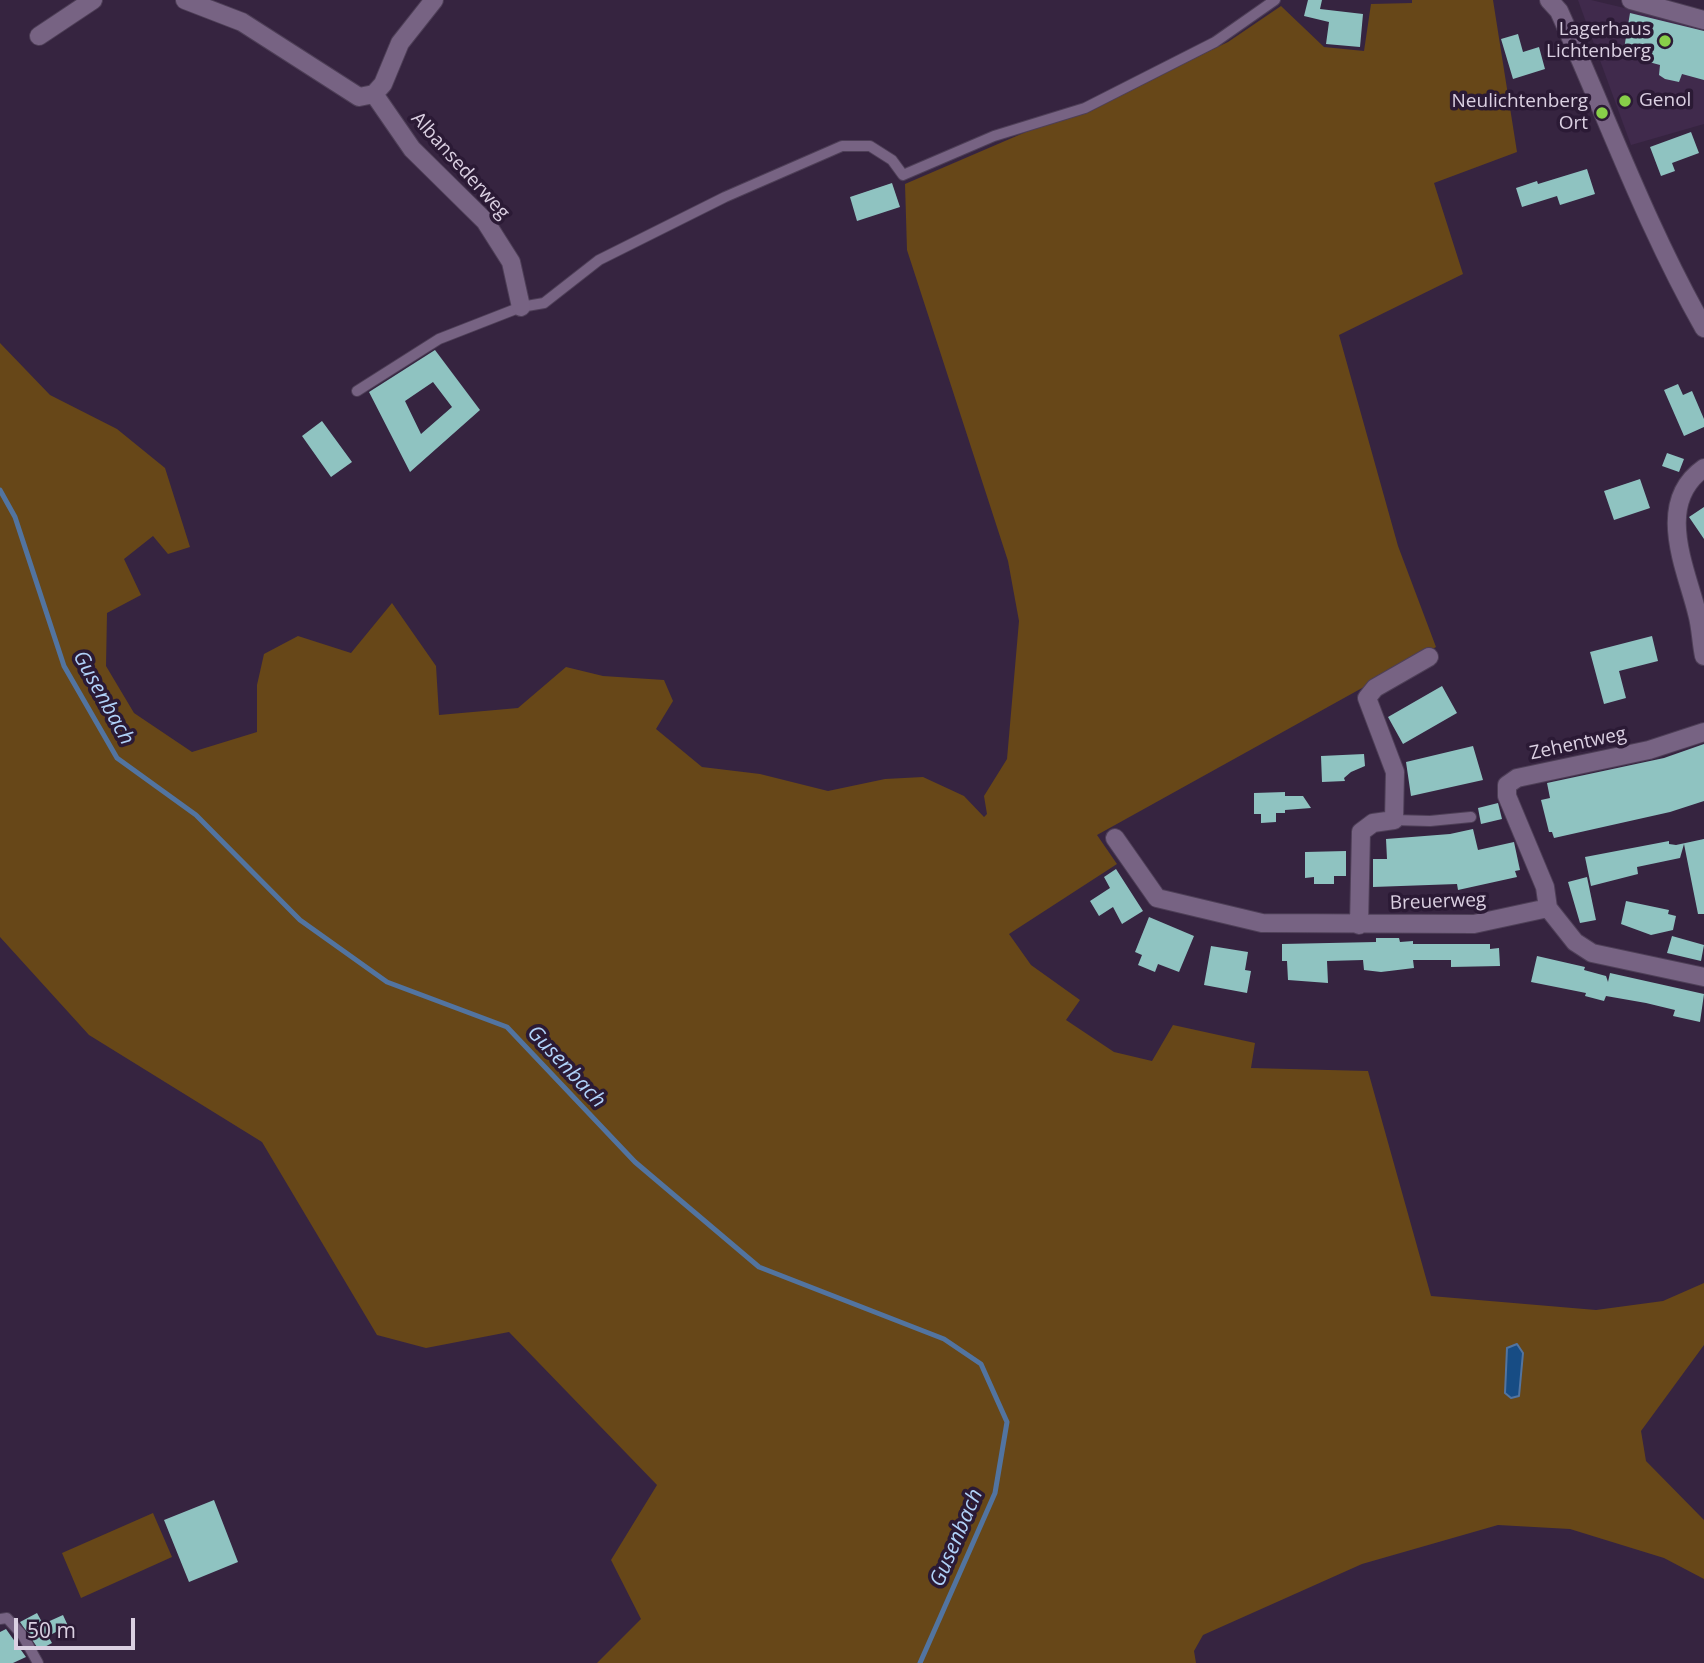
<!DOCTYPE html>
<html>
<head>
<meta charset="utf-8">
<style>
  body { margin:0 }
  #map { position:relative; width:1704px; height:1663px; overflow:hidden; background:#362440; font-family:"Open Sans",sans-serif }
  canvas { display:block }
  .scale { position:absolute; left:14px; top:1618px; width:121px; height:32px; box-sizing:border-box; border:4px solid #dbd0e2; border-top:0; padding-left:9px; font-size:21px; line-height:24px; white-space:nowrap; color:#dbd0e2; -webkit-text-stroke:5px #2b1a35; paint-order:stroke }
</style>
</head>
<body>
<div id="map">
<canvas width="1704" height="1663"></canvas>
<div class="scale">50 m</div>
</div>
<script>
const g = document.querySelector('canvas').getContext('2d');
g.lineJoin = 'round';
function paint(path, color) { g.fillStyle = color; g.fill(path, 'evenodd'); }
function trace(path, color, width, dash) { g.strokeStyle = color; g.lineWidth = width; g.lineCap = dash ? 'butt' : 'round'; g.setLineDash(dash || []); g.stroke(path); }
function drawText(font, color, halo, rows, align = 'center') {
  g.font = font + ' "Open Sans",sans-serif'; g.lineWidth = 7; g.setLineDash([]); g.textBaseline = 'middle'; g.strokeStyle = halo; g.fillStyle = color; for (const [text, x, y, turn = 0] of rows) {
    g.save(); g.translate(x, y); g.rotate((+turn || 0) * Math.PI / 180); g.textAlign = isNaN(turn) ? turn : align; if (halo) g.strokeText(text, 0, 0); g.fillText(text, 0, 0); g.restore();
  }
}
paint(new Path2D(`
  M1578,0h13l113,27v97l-73,21z`), '#402a4c');
paint(new Path2D(`
  M1412,0h81l24,152 -83,31 29,91 -124,61 59,211 38,101 -339,188 20,29 -108,70 22,31 49,35 -14,20 48,32 38,9 21,-36 82,18 -4,25 117,3 63,225 165,14 67,-9 41,-18v62l-63,86 5,30 58,59v59l-40,-21 -94,-29 -72,-4 -136,39 -159,71 -9,16 2,12h-599l44,-44 -30,-59 46,-75 -148,-153 -83,16 -49,-13 -115,-193 -173,-107 -89,-98v-594l50,52 67,34 48,39 25,79 -22,7 -15,-18 -29,23 17,36 -34,18 -1,53 28,47 58,39 65,-20v-47l7,-31 34,-18 53,17 41,-50 44,63 3,49 79,-7 48,-41 37,9 61,4 9,21 -17,28 46,38 58,7 68,17 57,-12 38,-2 41,19 20,21 3,-3 -3,-18 23,-37 12,-138 -11,-60 -101,-311 -2,-66 258,-111 65,-31 53,-36 43,41 40,4 7,-47 41,-1z
  M153,1513l19,44 -91,41 -19,-45z`), '#674718');
const water = new Path2D(`
  M1517,1344l6,9 -4,43 -8,2 -6,-5 2,-45z`);
paint(water, '#174c84');
trace(water, '#5274a0', 2);
trace(new Path2D(`
  M0,490l15,27 49,149 53,92 79,57 104,105 87,62 120,45 128,135 124,105 185,72 37,25 26,58 -12,71 -75,170`), '#5274a0', 5);
paint(new Path2D(`
  M1308,0h14l-2,9 43,5 -3,33 -34,-3 3,-22 -25,-6z
  M1630,13l74,18v49l-22,-6 -3,8 -14,-3 -6,-4 1,-10 -37,-10z
  M1518,34l5,18 16,-5 6,22 -32,10 -12,-40z
  M1691,132l8,21 -27,10 3,8 -14,5 -11,-29z
  M1587,169l8,25 -35,11 -3,-9 -35,11 -6,-19 21,-7 1,3z
  M892,183l8,24 -43,14 -7,-24z
  M435,350l45,60 -70,62 -41,-80zM433,382l19,25 -31,27 -16,-33z
  M1678,384l5,11 9,-4 12,28v8l-20,9 -20,-46z
  M322,421l30,41 -21,15 -29,-41z
  M1667,453l17,6 -5,13 -17,-6z
  M1640,479l10,29 -36,12 -10,-29z
  M1704,507v32l-15,-22z
  M1652,636l6,25 -39,10 7,27 -22,6 -14,-52z
  M1442,686l15,27 -54,31 -15,-27z
  M1704,744v57l-34,11 -116,26 -2,-6h-3l-8,-32 9,-2 -3,-15 117,-25z
  M1473,746l10,34 -72,16 -5,-34z
  M1364,754l1,12 -14,6 -7,6 1,3 -23,1 -1,-26z
  M1285,792v4h18l8,12 -26,2v3h-9v9l-15,1v-9h-7v-21z
  M1498,803l4,16 -21,5 -3,-16z
  M1473,829l5,21 36,-8 6,28 -5,1 2,6 -59,13 -1,-6 -84,3v-28h14l-1,-20 64,-5z
  M1704,839v75h-6l-14,-70 -4,14 -43,9 1,7 -47,12 -6,-29 84,-16v3l7,1z
  M1346,851v25h-12v8h-20v-7l-9,1v-26z
  M1116,869l27,42 -21,13 -9,-17 -14,9 -9,-15 20,-13 -6,-11z
  M1587,877l9,43 -16,3 -12,-41z
  M1626,901l43,9 -1,4 8,2 -3,14 -22,5 -30,-11z
  M1149,917l45,19 -15,36 -21,-8 -3,8 -17,-7 4,-10 -7,-3z
  M1672,936l32,9 -3,16 -34,-8z
  M1376,938h23l1,4 13,-1v3h77v5l9,-1 1,18 -49,1v-7h-38l1,8 -33,4 -17,-2 -1,-10 -36,1 1,22 -40,-3 -1,-19h-5v-17l94,-2z
  M1211,946l37,6 -3,18 6,1 -4,22 -43,-8z
  M1537,956l48,11 -1,3 22,6 2,6 2,-9 94,21 -4,28 -27,-6 2,-6 -29,-7 -40,-7 -2,5 -19,-5 1,-3 -55,-11z
  M214,1500l24,62 -49,20 -25,-62z
  M37,1613l6,11 20,-9 5,11 -20,10 4,7 -13,7 -19,-28z
  M6,1629l20,28 -13,6h-13v-31z`), '#8fc3c1');
const service = new Path2D(`
  M357,391l82,-52 82,-32 23,-4 55,-43 126,-63 117,-51h28l22,14 11,15 91,-39 91,-28 130,-66 60,-42
  M1394,820l36,1 41,-4
  M0,1619l7,-1 16,18 15,27`);
const minor = new Path2D(`
  M185,0l57,22 117,75 15,-3 9,-10 17,-41 34,-43
  M1631,0l73,20
  M39,36l54,-36
  M374,94l38,55 73,72 26,41 10,45
  M1704,468c-50,35 -18,100 -7,145 4,14 4,29 7,43
  M1115,838l42,60 105,25 212,1 74,-16 27,34 17,11 112,24
  M1548,908l-3,-21 -38,-91v-11l10,-7 132,-28 55,-18
  M1359,925l2,-93 12,-9 21,-3 1,-48 -28,-74 8,-10 54,-31`);
const secondary = new Path2D(`
  M1549,0l10,11c48,106 87,215 145,317`);
trace(service, '#4e3f57', 12);
trace(minor, '#4e3f57', 20);
trace(secondary, '#4e3f57', 20);
trace(service, '#776383', 10);
trace(minor, '#776383', 18);
trace(secondary, '#776383', 18);
for (const [x, y, r, color] of [
  [1665,41,7,"#88cf49"],
  [1625,101,7,"#88cf49"],
  [1602,113,7,"#88cf49"]
]) { const dot = new Path2D(); dot.arc(x, y, r, 0, 2 * Math.PI); g.fillStyle = color; g.fill(dot); trace(dot, '#2b1a35', 2.5); }
drawText('19px', '#dbd0e2', '#2b1a35', [
  ["Lagerhaus",1651,30],
  ["Lichtenberg",1651,52],
  ["Genol",1639,101,"left"],
  ["Neulichtenberg",1588,102],
  ["Ort",1588,124]
], 'right');
drawText('19px', '#dbd0e2', '#2b1a35', [
  ["Albansederweg",460,166,48],
  ["Zehentweg",1578,744,-12],
  ["Breuerweg",1438,902,-2]
]);
drawText('italic 21px', '#b0d2f9', '#2b1a35', [
  ["Gusenbach",103,698,61],
  ["Gusenbach",566,1067,47],
  ["Gusenbach",957,1538,-67]
]);
</script>
</body>
</html>
